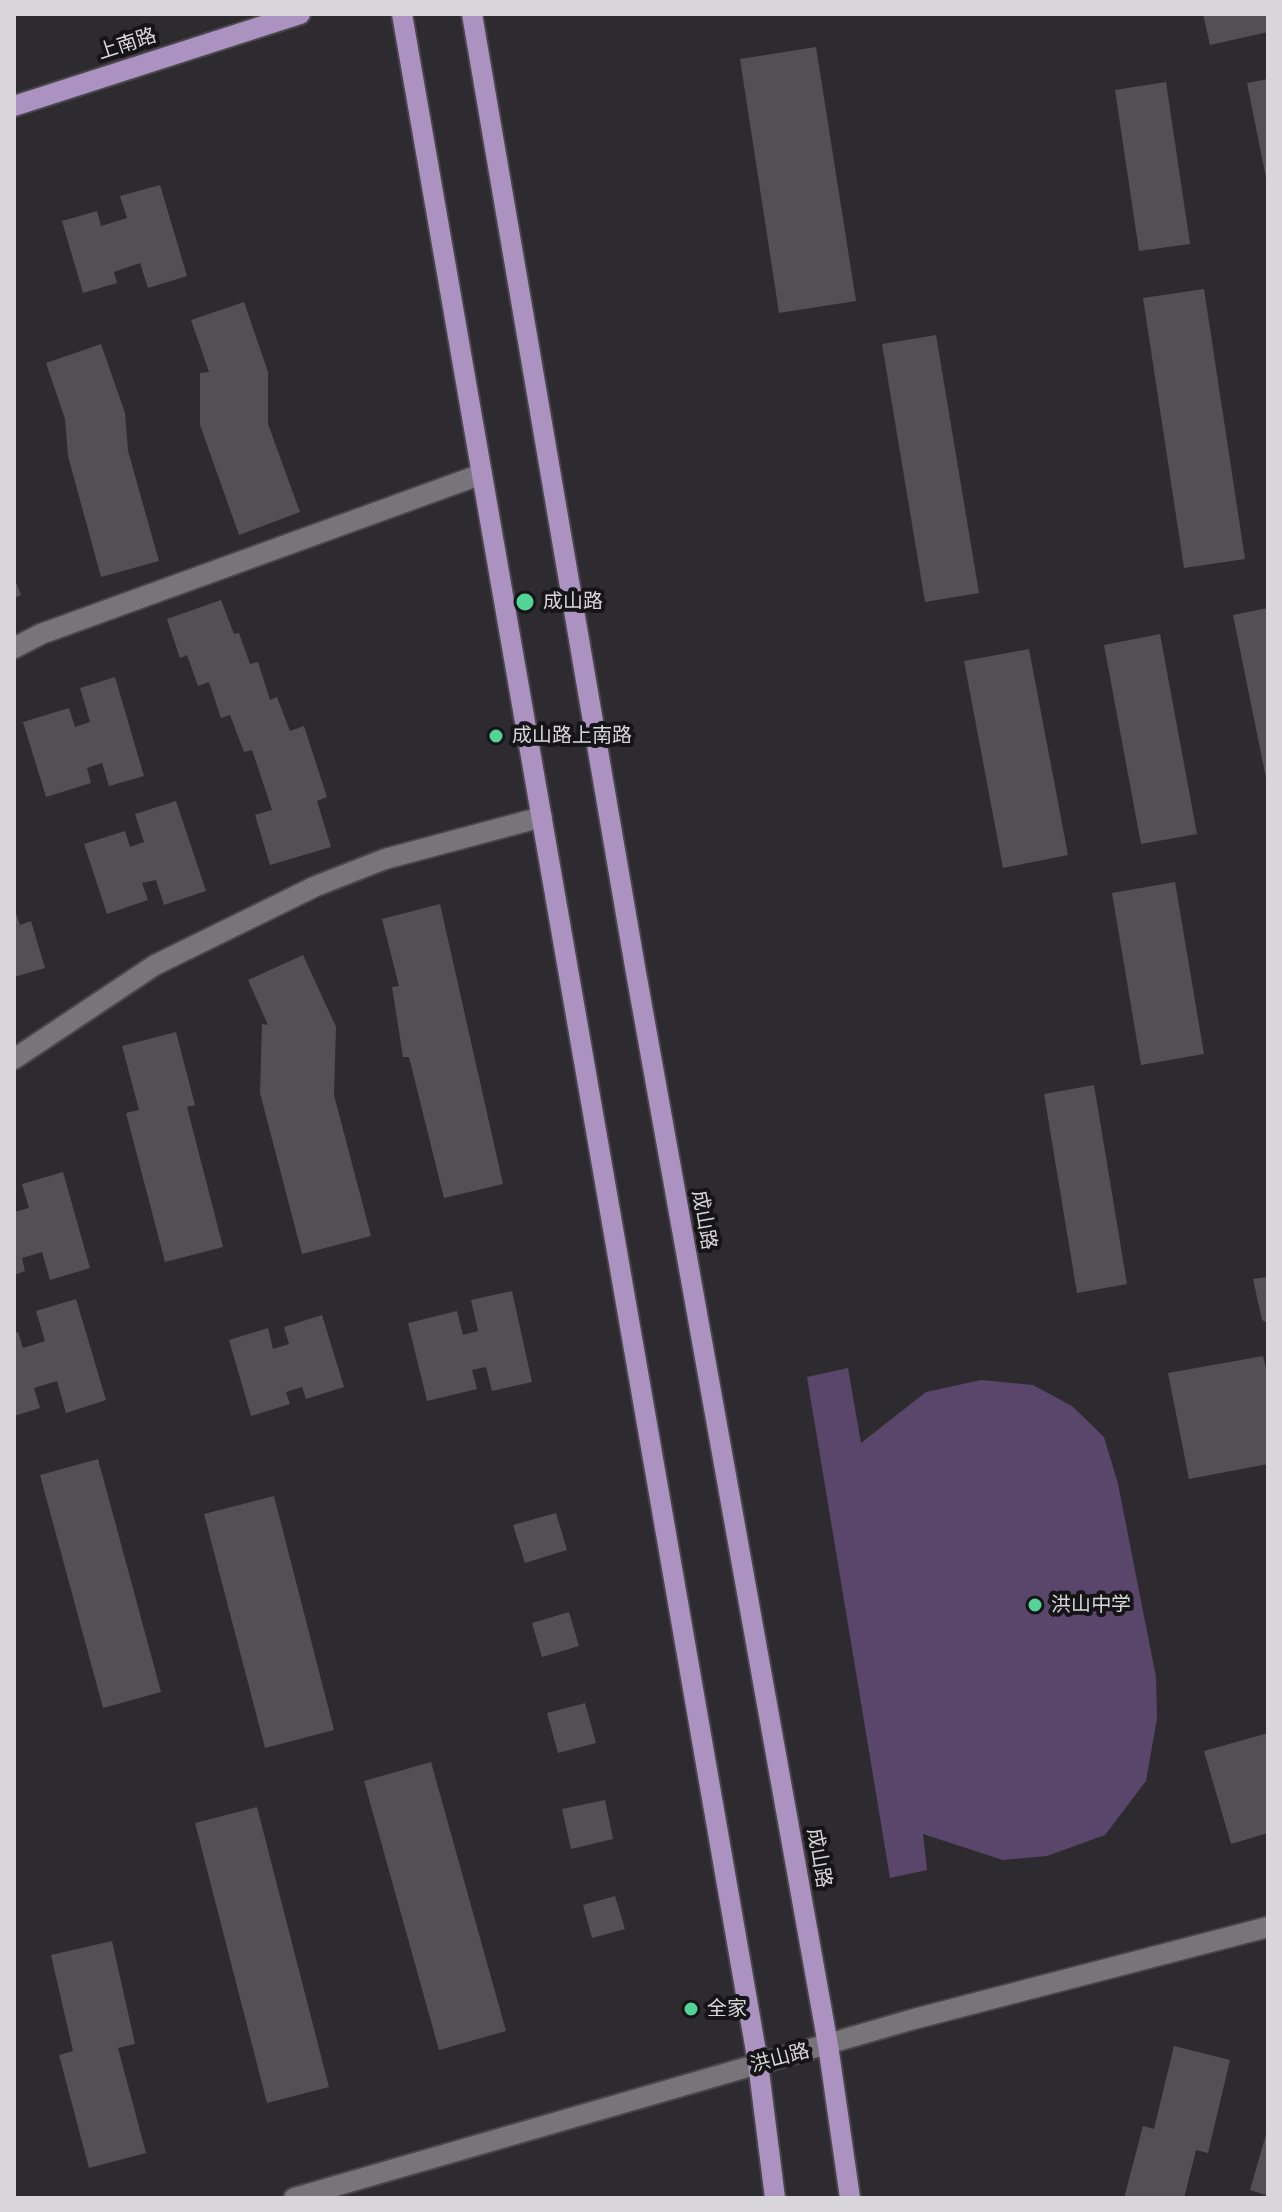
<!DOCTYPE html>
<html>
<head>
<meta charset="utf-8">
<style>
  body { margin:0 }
  #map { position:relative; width:1282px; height:2212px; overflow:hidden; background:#2e2b30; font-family:"Crimson Pro",serif }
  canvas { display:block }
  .frame { position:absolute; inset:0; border:16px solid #d8d6da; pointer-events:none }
</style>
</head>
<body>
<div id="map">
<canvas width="1282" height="2212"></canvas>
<div class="frame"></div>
</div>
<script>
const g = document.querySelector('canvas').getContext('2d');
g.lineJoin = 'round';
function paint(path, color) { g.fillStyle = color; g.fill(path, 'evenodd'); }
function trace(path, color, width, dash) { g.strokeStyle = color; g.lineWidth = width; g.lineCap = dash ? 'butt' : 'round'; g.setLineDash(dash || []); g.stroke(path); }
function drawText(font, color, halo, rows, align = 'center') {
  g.font = font + ' "Crimson Pro","Noto Sans SC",serif'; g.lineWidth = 8; g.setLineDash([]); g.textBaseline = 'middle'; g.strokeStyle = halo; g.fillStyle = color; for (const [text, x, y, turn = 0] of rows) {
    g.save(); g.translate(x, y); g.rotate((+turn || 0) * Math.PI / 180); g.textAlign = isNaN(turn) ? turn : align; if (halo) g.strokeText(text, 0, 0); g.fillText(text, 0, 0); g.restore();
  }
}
paint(new Path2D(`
  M848,1368l13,75 65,-51 55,-12 52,5 39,21 32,31 14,47 38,193 1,41 -11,63 -41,54 -58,21 -44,4 -80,-26 4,36 -37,8 -83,-501z`), '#5a466a');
paint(new Path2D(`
  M1203,14h65v18l-58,13z
  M816,47l40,254 -77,12 -39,-254z
  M1268,79v104h-1l-20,-100z
  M1166,82l24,162 -51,7 -24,-161z
  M160,185l27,91 -39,12 -8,-25 -26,9 3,11 -34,10 -21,-72 35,-10 4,15 26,-8 -7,-22z
  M1204,289l41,270 -61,9 -41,-270z
  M244,302l24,70v52l32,88 -61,23 -39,-110v-52l9,-1 -18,-52z
  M936,335l43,258 -54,9 -43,-258z
  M101,344l24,69 3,38 31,110 -58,16 -33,-121 -3,-37 -19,-56z
  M14,577l7,18 -7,3z
  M221,600l13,34 5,-1 11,31 8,-2 12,38 7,-3 13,34 14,-5 23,71 -10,4 14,46 -61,18 -15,-50 17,-5 -20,-60 -8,2 -14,-37 -9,3 -12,-36 -11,4 -11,-31 -7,3 -13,-39z
  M1268,608v175h-1l-34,-168z
  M1160,634l37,200 -56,10 -37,-199z
  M1029,649l39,206 -65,13 -39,-207z
  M115,677l29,99 -35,10 -7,-23 -15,5 4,15 -45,14 -23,-75 46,-14 6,19 15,-5 -10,-34z
  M176,801l30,90 -42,14 -8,-25 -14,3 6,17 -41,14 -23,-70 41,-13 5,16 14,-5 -9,-28z
  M1175,882l29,172 -63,11 -29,-172z
  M440,904l63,280 -59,14 -35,-141h-6l-11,-70 7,-1 -17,-67z
  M14,908l6,17 11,-4 14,47 -31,9z
  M303,955l33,72 -2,68 37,141 -69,18 -42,-161 2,-69 6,1 -20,-45z
  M176,1032l19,73 -8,2 36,140 -58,15 -39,-149 13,-3 -17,-64z
  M1094,1085l33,199 -50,9 -33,-199z
  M63,1172l27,96 -40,12 -8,-28 -20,6 3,13 -11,4v-63l15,-4 -7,-24z
  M1268,1277v46l-6,-3 -9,-41z
  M512,1291l20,91 -40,9 -6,-24 -14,3 5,19 -50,12 -19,-78 49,-12 6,24 15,-4 -7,-31z
  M76,1299l30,101 -40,13 -9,-32 -23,7 6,20 -26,8v-83l4,-1 5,16 22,-7 -9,-30z
  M322,1315l22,72 -38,12 -4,-12 -16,5 4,12 -39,12 -22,-76 39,-12 5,21 16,-5 -5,-17z
  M1263,1356l5,21v87l-79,15 -21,-106z
  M98,1459l63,233 -58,16 -63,-233z
  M274,1496l60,234 -69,18 -61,-234z
  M556,1513l11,37 -42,13 -12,-38z
  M569,1612l10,34 -37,11 -10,-34z
  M585,1703l11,40 -38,10 -11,-40z
  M1268,1733v100l-37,11 -27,-93z
  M431,1762l75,269 -67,19 -75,-269z
  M605,1800l8,39 -42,10 -9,-40z
  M257,1807l72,280 -62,16 -72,-280z
  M615,1896l10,33 -33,9 -9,-33z
  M112,1941l23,103 -17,4 28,105 -57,15 -30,-113 14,-4 -22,-96z
  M1174,2046l56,14 -22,93 -12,-3 -12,48h-60l19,-72 11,3z
  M1267,2131h1v65l-18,-6z`), '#524f55');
const street = new Path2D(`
  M14,648l27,-14 441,-160
  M14,1059l141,-94 161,-79 69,-27 157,-42
  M294,2198l620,-179 354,-92`);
const primary = new Path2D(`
  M402,14l356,2049 17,135
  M472,14l163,953 193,1078 22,153
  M14,106l286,-92`);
trace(street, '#48464a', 24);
trace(primary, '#48464a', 24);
trace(street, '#77747a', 20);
trace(primary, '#ab92c0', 20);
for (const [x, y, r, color] of [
  [525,602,10,"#54d396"],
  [496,736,8,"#54d396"],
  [1035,1605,8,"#54d396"],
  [691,2009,8,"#54d396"]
]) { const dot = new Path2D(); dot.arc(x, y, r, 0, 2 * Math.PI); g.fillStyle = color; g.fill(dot); trace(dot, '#151416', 3); }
drawText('20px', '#d8d6da', '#151416', [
  ["上南路",127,44,-18],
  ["成山路",704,1220,80],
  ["成山路",819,1858,80],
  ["洪山路",780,2058,-15]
]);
drawText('20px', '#d8d6da', '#151416', [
  ["成山路",543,602],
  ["成山路上南路",512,736],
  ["洪山中学",1051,1605],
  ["全家",707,2009]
], 'left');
</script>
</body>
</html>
